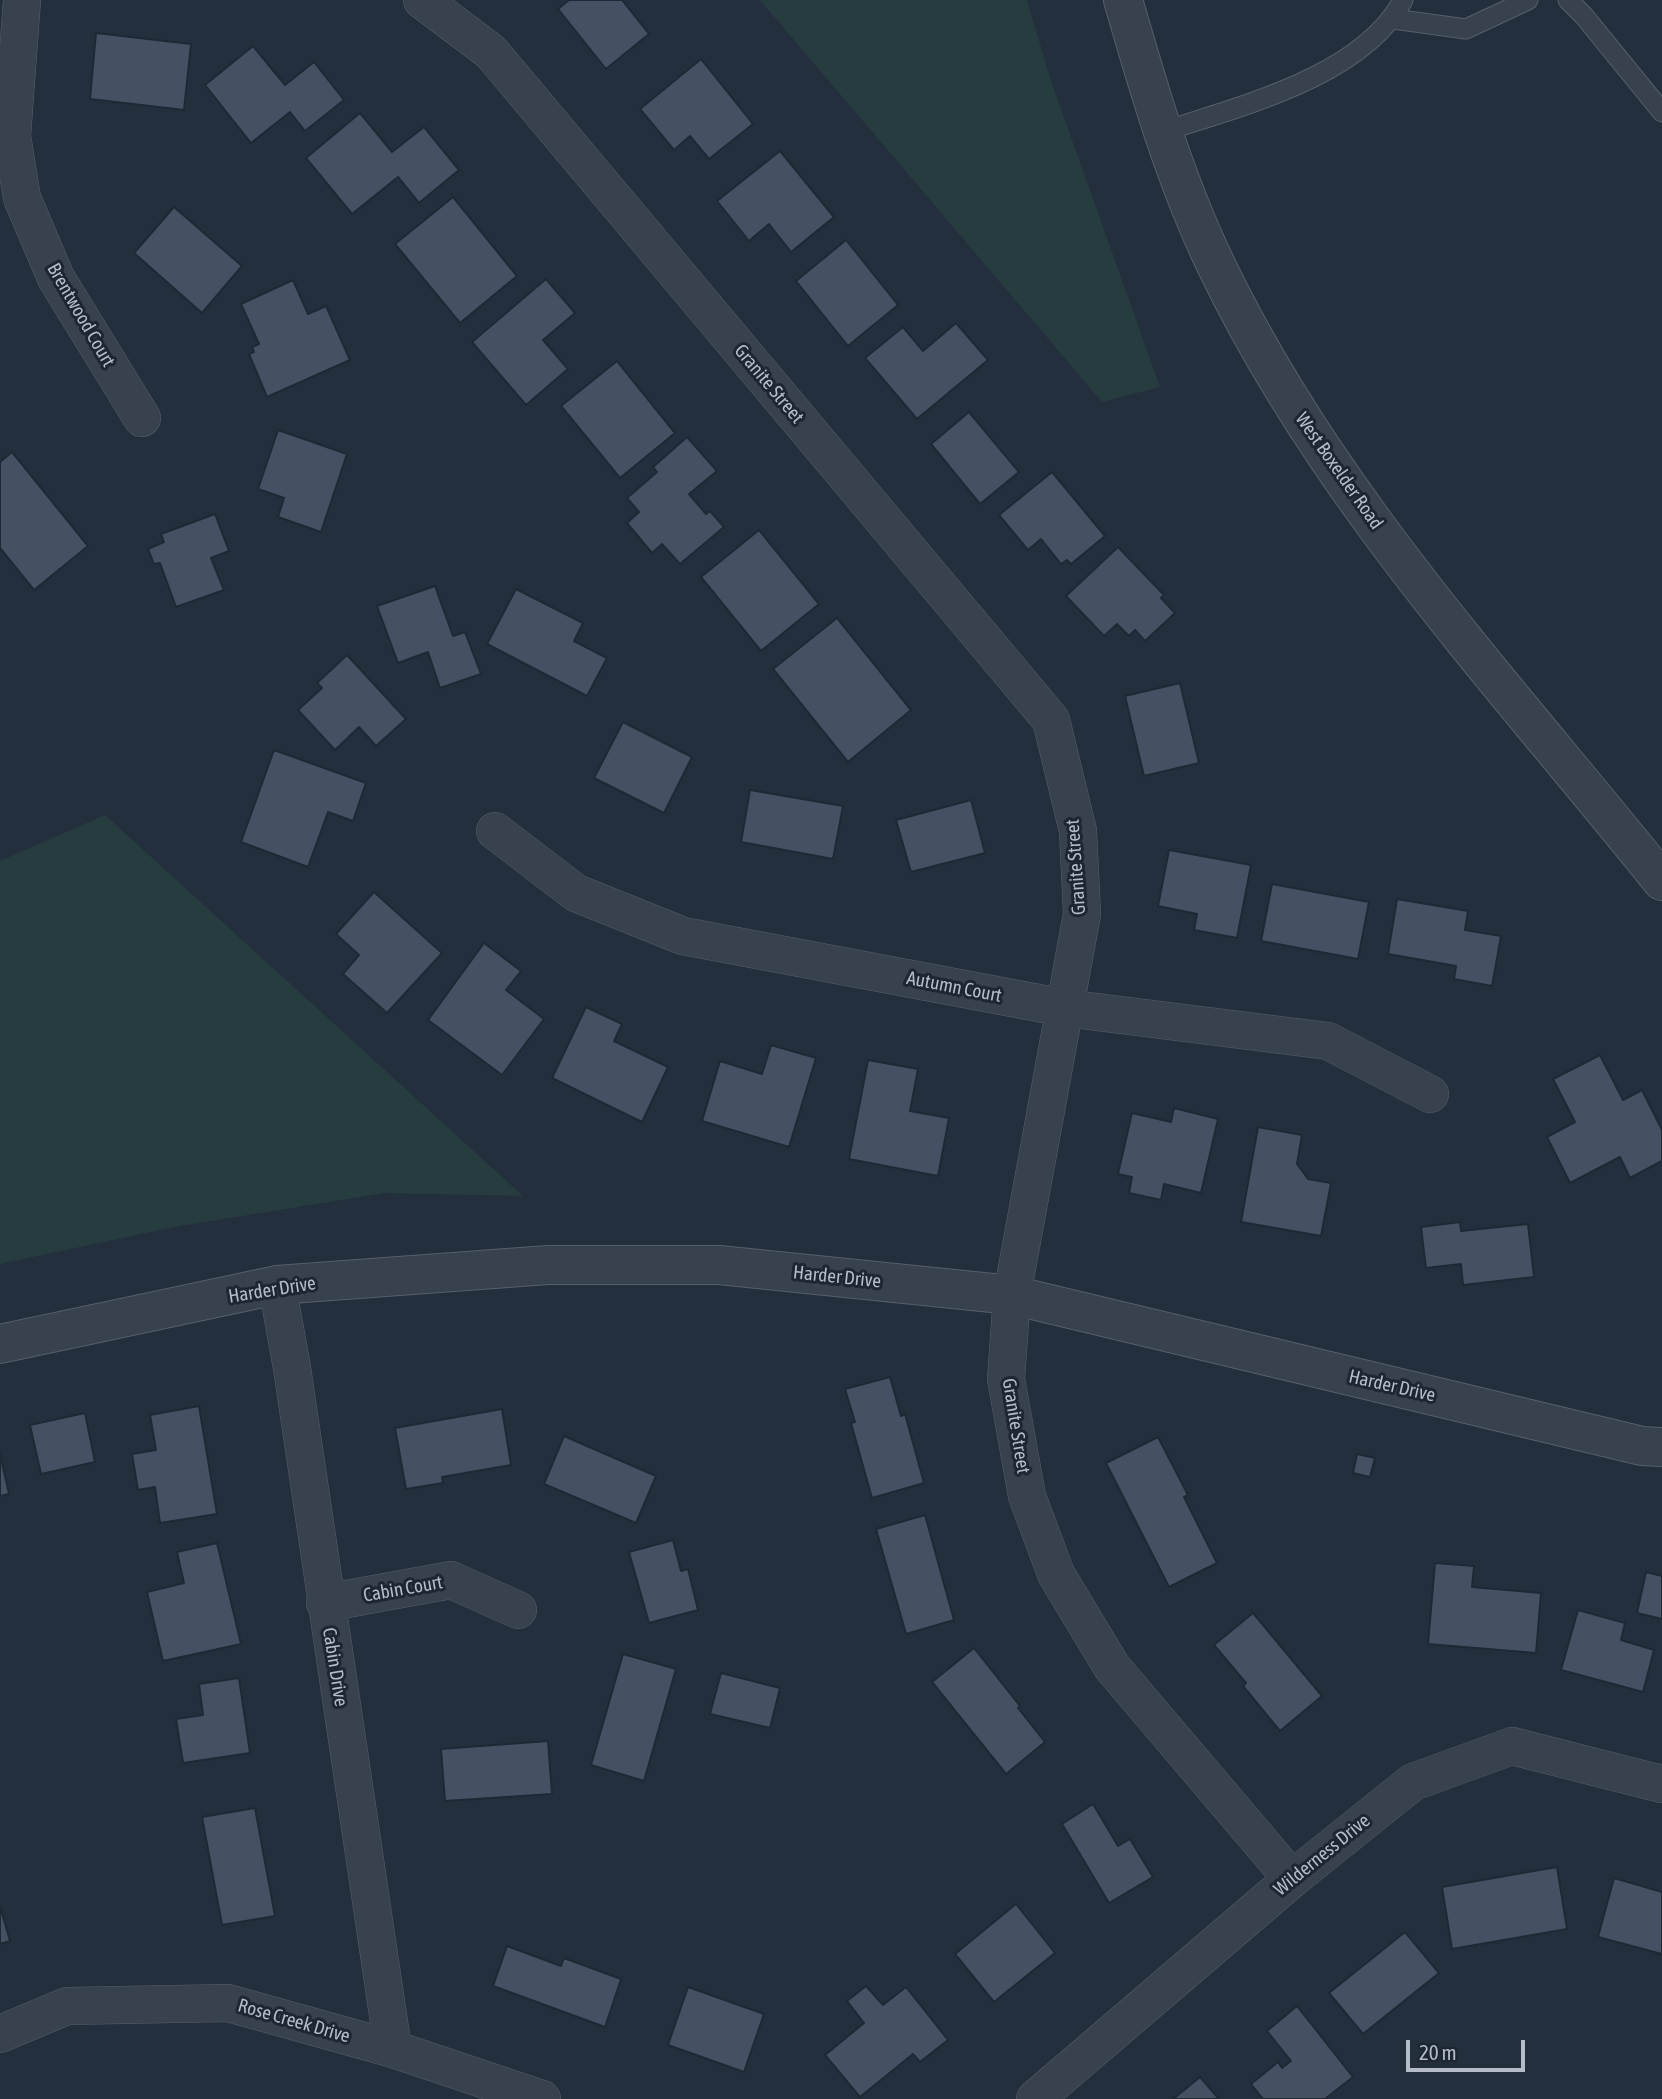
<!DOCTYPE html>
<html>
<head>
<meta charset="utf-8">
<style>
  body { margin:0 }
  #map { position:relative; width:1662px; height:2099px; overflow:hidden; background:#242f3e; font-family:"Asap Condensed",sans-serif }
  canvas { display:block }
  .scale { position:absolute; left:1406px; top:2040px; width:119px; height:32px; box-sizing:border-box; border:4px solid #b4bcc9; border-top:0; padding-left:9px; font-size:21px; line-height:24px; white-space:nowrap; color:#b4bcc9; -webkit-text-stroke:5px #1d2633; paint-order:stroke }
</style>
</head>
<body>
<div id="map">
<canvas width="1662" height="2099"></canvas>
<div class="scale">20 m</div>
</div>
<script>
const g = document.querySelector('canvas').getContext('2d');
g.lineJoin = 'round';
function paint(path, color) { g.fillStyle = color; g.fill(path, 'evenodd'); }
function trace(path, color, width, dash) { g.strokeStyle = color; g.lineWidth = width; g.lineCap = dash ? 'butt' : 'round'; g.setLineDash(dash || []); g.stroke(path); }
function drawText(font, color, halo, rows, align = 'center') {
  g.font = font + ' "Asap Condensed",sans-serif'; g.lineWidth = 6; g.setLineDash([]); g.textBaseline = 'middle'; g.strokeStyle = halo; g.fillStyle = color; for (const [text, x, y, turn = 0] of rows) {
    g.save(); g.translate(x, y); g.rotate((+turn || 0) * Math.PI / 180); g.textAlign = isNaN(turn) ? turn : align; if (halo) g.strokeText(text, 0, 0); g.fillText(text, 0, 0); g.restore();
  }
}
paint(new Path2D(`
  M760,0h267l24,81 109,306 -58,15z
  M105,815l418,381 -138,-3 -211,34 -174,37v-403z`), '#263c3f');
const building = new Path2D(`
  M569,0h53l27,34 -43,35 -48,-60z
  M96,33l95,11 -7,66 -94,-11z
  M253,46l32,39 29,-23 30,38 -39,31 -15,-19 -39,31 -46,-58z
  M701,59l52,65 -44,35 -19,-23 -16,14 -34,-41z
  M360,113l32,39 32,-25 35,43 -40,33 -21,-26 -46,37 -46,-56z
  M780,151l54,66 -43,35 -22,-28 -20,17 -32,-40z
  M453,197l64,79 -57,47 -65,-79z
  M174,207l68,59 -40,47 -68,-60z
  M846,240l52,65 -50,41 -52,-65z
  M546,279l29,34 -32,27 25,29 -42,36 -54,-63z
  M293,280l15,34 18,-8 24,54 -83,37 -18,-43 5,-2 -2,-5 7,-3 -18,-40z
  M956,323l32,37 -71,59 -52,-61 38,-31 20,24z
  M617,361l58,72 -55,45 -59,-72z
  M969,412l50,60 -39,32 -49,-60z
  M278,430l69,24 -26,78 -43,-15 6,-19 -26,-9z
  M687,437l30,34 -28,23 17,20 4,-3 14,16 -44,37 -18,-20 -10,9 -25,-30 12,-11 -12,-14 30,-26 -4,-5z
  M12,452l76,94 -54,44 -34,-42v-86z
  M1052,472l53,64 -34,28 -4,-4 -6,4 -20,-25 -13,11 -29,-35z
  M215,514l14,37 -18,7 13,32 -48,17 -16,-44 -6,1 -6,-15 16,-7 -3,-8z
  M759,530l60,74 -58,47 -60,-74z
  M1118,547l46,48 -3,3 14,15 -30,28 -10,-11 -6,6 -12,-12 -13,12 -38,-40z
  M435,586l18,50 12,-4 16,42 -41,14 -12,-36 -30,11 -21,-57z
  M516,589l67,34 -9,18 33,17 -20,38 -100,-52z
  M837,618l74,92 -63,52 -75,-93z
  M347,655l59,64 -30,27 -17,-19 -24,23 -37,-40 24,-22 -5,-5z
  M1180,683l19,80 -55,13 -19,-80z
  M623,722l69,35 -28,56 -70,-35z
  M274,750l92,33 -13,38 -25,-9 -20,55 -67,-25z
  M750,790l93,16 -10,53 -92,-17z
  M971,800l14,53 -74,19 -15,-52z
  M1169,850l82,15 -14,73 -43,-8 3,-16 -39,-8z
  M1272,884l97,18 -11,57 -97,-18z
  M374,892l68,61 -55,60 -44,-39 16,-19 -23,-21z
  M1397,899l71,12 -3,19 36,6 -9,50 -38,-7 2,-13 -68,-12z
  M484,943l37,28 -15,19 38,29 -42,56 -74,-55z
  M586,1007l36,17 -8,17 54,26 -26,55 -90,-44z
  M771,1045l45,13 -27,89 -87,-26 18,-60 42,13z
  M1600,1055l23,45 19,-10 20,40v31l-32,17 -10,-21 -50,26 -23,-46 28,-15 -22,-43z
  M868,1060l50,9 -8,42 39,7 -11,58 -89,-17z
  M1174,1108l44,11 -17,74 -37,-9 -3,16 -32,-7 3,-16 -14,-3 14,-61 39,9z
  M1258,1127l44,8 -5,29 11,15 23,4 -10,53 -80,-14z
  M1460,1222l1,9 67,-7 6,53 -71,8 -2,-21 -35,4 -5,-41z
  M890,1377l11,39 4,-2 19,69 -52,15 -21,-75 4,-1 -10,-33z
  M199,1406l18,108 -57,9 -5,-36 -17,3 -6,-36 24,-4 -6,-35z
  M502,1409l9,56 -69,12 1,6 -37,6 -11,-61z
  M85,1413l10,49 -54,12 -11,-49z
  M564,1436l92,40 -20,47 -92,-39z
  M1158,1437l30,58 -4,2 33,66 -48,24 -63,-124z
  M0,1454l9,40 -9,2z
  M1357,1454l18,4 -5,19 -17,-4z
  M925,1515l29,105 -48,14 -30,-105z
  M673,1540l8,31 7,-2 10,41 -49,13 -20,-71z
  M217,1543l24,101 -78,17 -16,-69 37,-9 -7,-31z
  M1435,1563l39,3 -2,21 69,6 -5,60 -108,-9z
  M1646,1572l16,4v43l-25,-6z
  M1578,1610l47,13 -4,17 33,10 -11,42 -82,-22z
  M1253,1613l69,83 -42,35 -37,-45 3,-3 -32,-38z
  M974,1648l46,58 -2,2 27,34 -39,32 -74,-92z
  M623,1654l53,15 -32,112 -53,-16z
  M721,1673l59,15 -10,40 -60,-14z
  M239,1678l11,75 -67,10 -7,-44 27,-4 -4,-31z
  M548,1741l4,53 -107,7 -4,-52z
  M1093,1804l25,42 12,-7 23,38 -44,26 -47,-79z
  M255,1808l20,108 -53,9 -20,-108z
  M1557,1867l10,62 -115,20 -10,-62z
  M1614,1878l48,14v62l-64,-17z
  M1016,1904l39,49 -61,49 -39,-48z
  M0,1906l10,35 -10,3z
  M1405,1932l34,41 -76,61 -34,-41z
  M507,1946l54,20 3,-8 57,21 -16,48 -112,-41z
  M866,1986l17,19 23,-18 42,53 -28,22 -7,-8 -53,43 -35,-42 39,-32 -17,-22z
  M688,1987l76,27 -20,58 -76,-27z
  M1297,2006l56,71 -28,22h-62l-12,-15 27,-22 4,6 9,-7 -24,-30z
  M1200,2077l19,22h-46z`);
paint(building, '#455162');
trace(building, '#1f2835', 2);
const service = new Path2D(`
  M1568,0l16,16 78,96
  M1393,19l73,10 62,-29
  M1162,132c78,-26 200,-55 241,-132`);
const minor = new Path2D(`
  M22,0l-10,136 10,62 34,80 86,140
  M422,0l69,52 560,668 27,111 4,83 -70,381 -6,84 21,117 29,78 56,93 180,212
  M495,831l81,62 107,43 382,72 263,33 102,53
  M277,1285l15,83 101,681
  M325,1603l126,-23 67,30
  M0,2034l67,-28 161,-3 165,46 149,50
  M1035,2099l257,-220 121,-97 99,-36 150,38`);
const tertiary = new Path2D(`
  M1123,0c26,90 52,180 93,265 110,230 288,419 446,616
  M0,1344l277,-59 271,-20h171l293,30 630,151 20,1`);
trace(service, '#565f6c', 21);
trace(minor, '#565f6c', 38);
trace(tertiary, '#565f6c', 40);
trace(service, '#38414e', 19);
trace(minor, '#38414e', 37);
trace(tertiary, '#38414e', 38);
drawText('19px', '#b4bcc9', '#1d2633', [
  ["Brentwood Court",81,315,60],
  ["Granite Street",769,384,50],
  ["West Boxelder Road",1339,471,55],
  ["Granite Street",1076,867,-94],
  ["Autumn Court",954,987,11],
  ["Harder Drive",837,1277,6],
  ["Harder Drive",272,1290,-9],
  ["Harder Drive",1392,1386,13],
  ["Granite Street",1016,1426,81],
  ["Cabin Court",403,1589,-10],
  ["Cabin Drive",335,1667,81],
  ["Wilderness Drive",1322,1855,-39],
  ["Rose Creek Drive",294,2021,16]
]);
</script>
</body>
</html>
